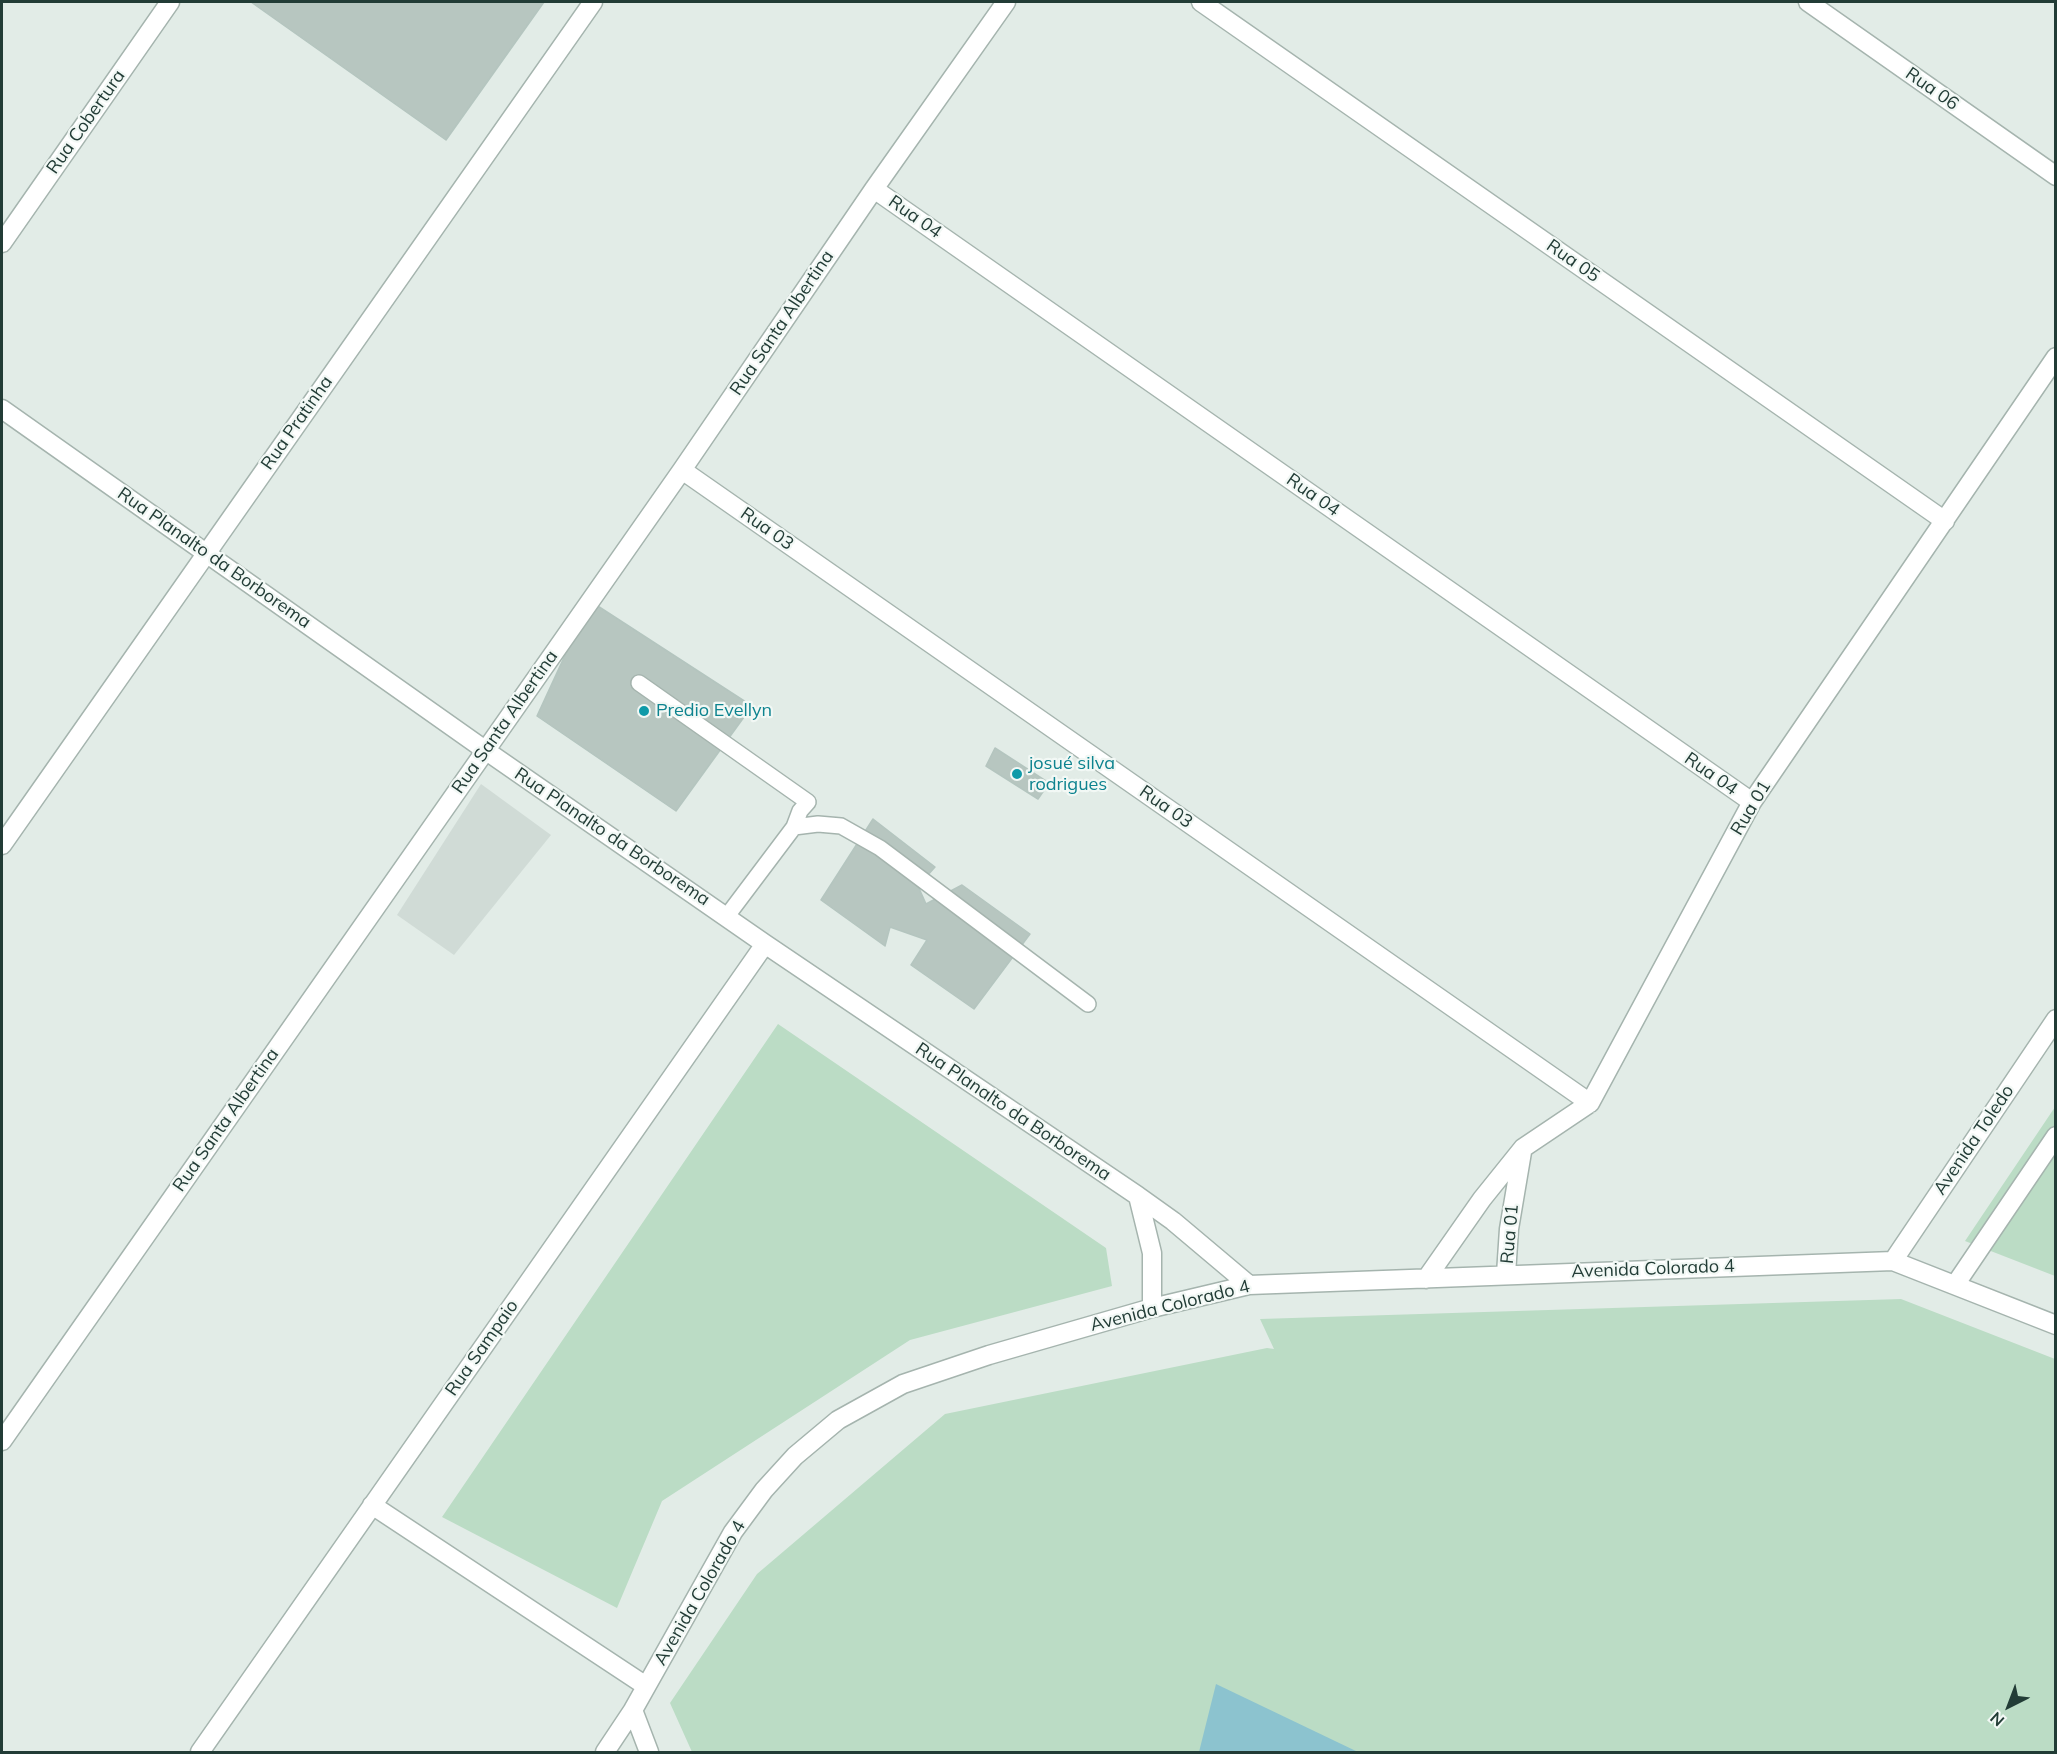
<!DOCTYPE html>
<html>
<head>
<meta charset="utf-8">
<style>
  body { margin:0 }
  #map { position:relative; width:2057px; height:1754px; overflow:hidden; background:#e2ece7; font-family:Mulish,sans-serif }
  canvas { display:block }
  .frame { position:absolute; inset:0; border:3px solid #223c36; pointer-events:none }
  .north { position:absolute; left:1979px; top:1676px; width:60px; height:60px; -webkit-text-stroke:4px #f2f8f5; paint-order:stroke; rotate:222deg; font-size:16px; font-weight:700; line-height:24px; text-align:center; color:#223c36 }
  .north::after { content:''; display:block; margin:auto; width:21px; height:27px; background:#223c36; clip-path:polygon(50% 0,100% 100%,50% 72%,0 100%) }
</style>
</head>
<body>
<div id="map">
<canvas width="2057" height="1754"></canvas>
<div class="frame"></div>
<div class="north">N</div>
</div>
<script>
const g = document.querySelector('canvas').getContext('2d');
g.lineJoin = 'round';
function paint(path, color) { g.fillStyle = color; g.fill(path, 'evenodd'); }
function trace(path, color, width, dash) { g.strokeStyle = color; g.lineWidth = width; g.lineCap = dash ? 'butt' : 'round'; g.setLineDash(dash || []); g.stroke(path); }
function drawText(font, color, halo, rows, align = 'center') {
  g.font = font + ' Mulish,sans-serif'; g.lineWidth = 4.5; g.setLineDash([]); g.textBaseline = 'middle'; g.strokeStyle = halo; g.fillStyle = color; for (const [text, x, y, turn = 0] of rows) {
    g.save(); g.translate(x, y); g.rotate((+turn || 0) * Math.PI / 180); g.textAlign = isNaN(turn) ? turn : align; if (halo) g.strokeText(text, 0, 0); g.fillText(text, 0, 0); g.restore();
  }
}
paint(new Path2D(`
  M481,784l70,51 -97,120 -57,-40z`), '#d0dbd6');
paint(new Path2D(`
  M778,1024l328,224 6,38 -202,54 -248,161 -45,107 -175,-91z
  M2055,1107v169l-90,-35z
  M1901,1299l154,60v393h-1363l-22,-49 87,-129 188,-160 322,-66 7,1 -14,-30z`), '#bbdcc5');
paint(new Path2D(`
  M1216,1684l142,68h-159z`), '#8cc3cf');
const building = new Path2D(`
  M251,2h293l-98,138z
  M590,601l162,105 -76,105 -139,-95z
  M995,748l54,35 -11,16 -52,-33z
  M873,819l62,48 -17,19 8,18 36,-19 68,49 -56,75 -63,-44 16,-25 -37,-13 -5,19 -64,-46z`);
paint(building, '#b7c6c0');
trace(building, '#b4c5bf', 1.5);
const lane = new Path2D(`
  M639,683l169,119 -8,9 -6,16
  M727,916l67,-89 24,-3 23,2 39,22 208,156`);
const street = new Path2D(`
  M1201,2l744,519
  M1808,2l248,174
  M874,189l878,613
  M2,243l168,-241
  M2,409l483,341 280,194 373,252 35,25 76,64
  M682,470l908,633
  M2,845l591,-843
  M1138,1196l14,57v55
  M1893,1261l163,-242
  M1506,1274l3,-45 13,-77
  M1426,1279l56,-80 41,-51 67,-45 162,-301 304,-445
  M1955,1285l101,-149
  M2,1441l680,-971 192,-281 132,-187
  M372,1505l274,181
  M200,1752l565,-808
  M605,1752l28,-42
  M649,1752l-16,-42 100,-178 31,-42 31,-34 43,-36 65,-36 86,-29 163,-47 97,-23 644,-24 163,64`);
trace(lane, '#a5b4ae', 18);
trace(street, '#a5b4ae', 21);
trace(lane, '#fff', 15);
trace(street, '#fff', 18);
for (const [x, y, r, color] of [
  [644,711,6,"#0f9aa8"],
  [1017,774,6,"#0f9aa8"]
]) { const dot = new Path2D(); dot.arc(x, y, r, 0, 2 * Math.PI); g.fillStyle = color; g.fill(dot); trace(dot, '#f2f8f5', 2); }
drawText('18px', '#223c36', '#f2f8f5', [
  ["Rua 06",1932,89,35],
  ["Rua Cobertura",86,122,-55],
  ["Rua 04",915,217,35],
  ["Rua 05",1573,261,35],
  ["Rua Santa Albertina",782,323,-56],
  ["Rua Pratinha",297,423,-55],
  ["Rua 04",1313,495,35],
  ["Rua 03",767,529,35],
  ["Rua Planalto da Borborema",214,558,35],
  ["Rua Santa Albertina",505,722,-55],
  ["Rua 04",1711,774,35],
  ["Rua 03",1166,807,35],
  ["Rua 01",1751,808,-59],
  ["Rua Planalto da Borborema",612,837,34],
  ["Rua Planalto da Borborema",1013,1112,34],
  ["Rua Santa Albertina",226,1120,-55],
  ["Avenida Toledo",1974,1140,-56],
  ["Rua 01",1510,1234,-85],
  ["Avenida Colorado 4",1653,1269,-2],
  ["Avenida Colorado 4",1170,1306,-14],
  ["Rua Sampaio",482,1348,-55],
  ["Avenida Colorado 4",700,1593,-60]
]);
drawText('18px', '#0d838f', '#f2f8f5', [
  ["Predio Evellyn",656,711],
  ["josué silva",1029,764],
  ["rodrigues",1029,785]
], 'left');
</script>
</body>
</html>
